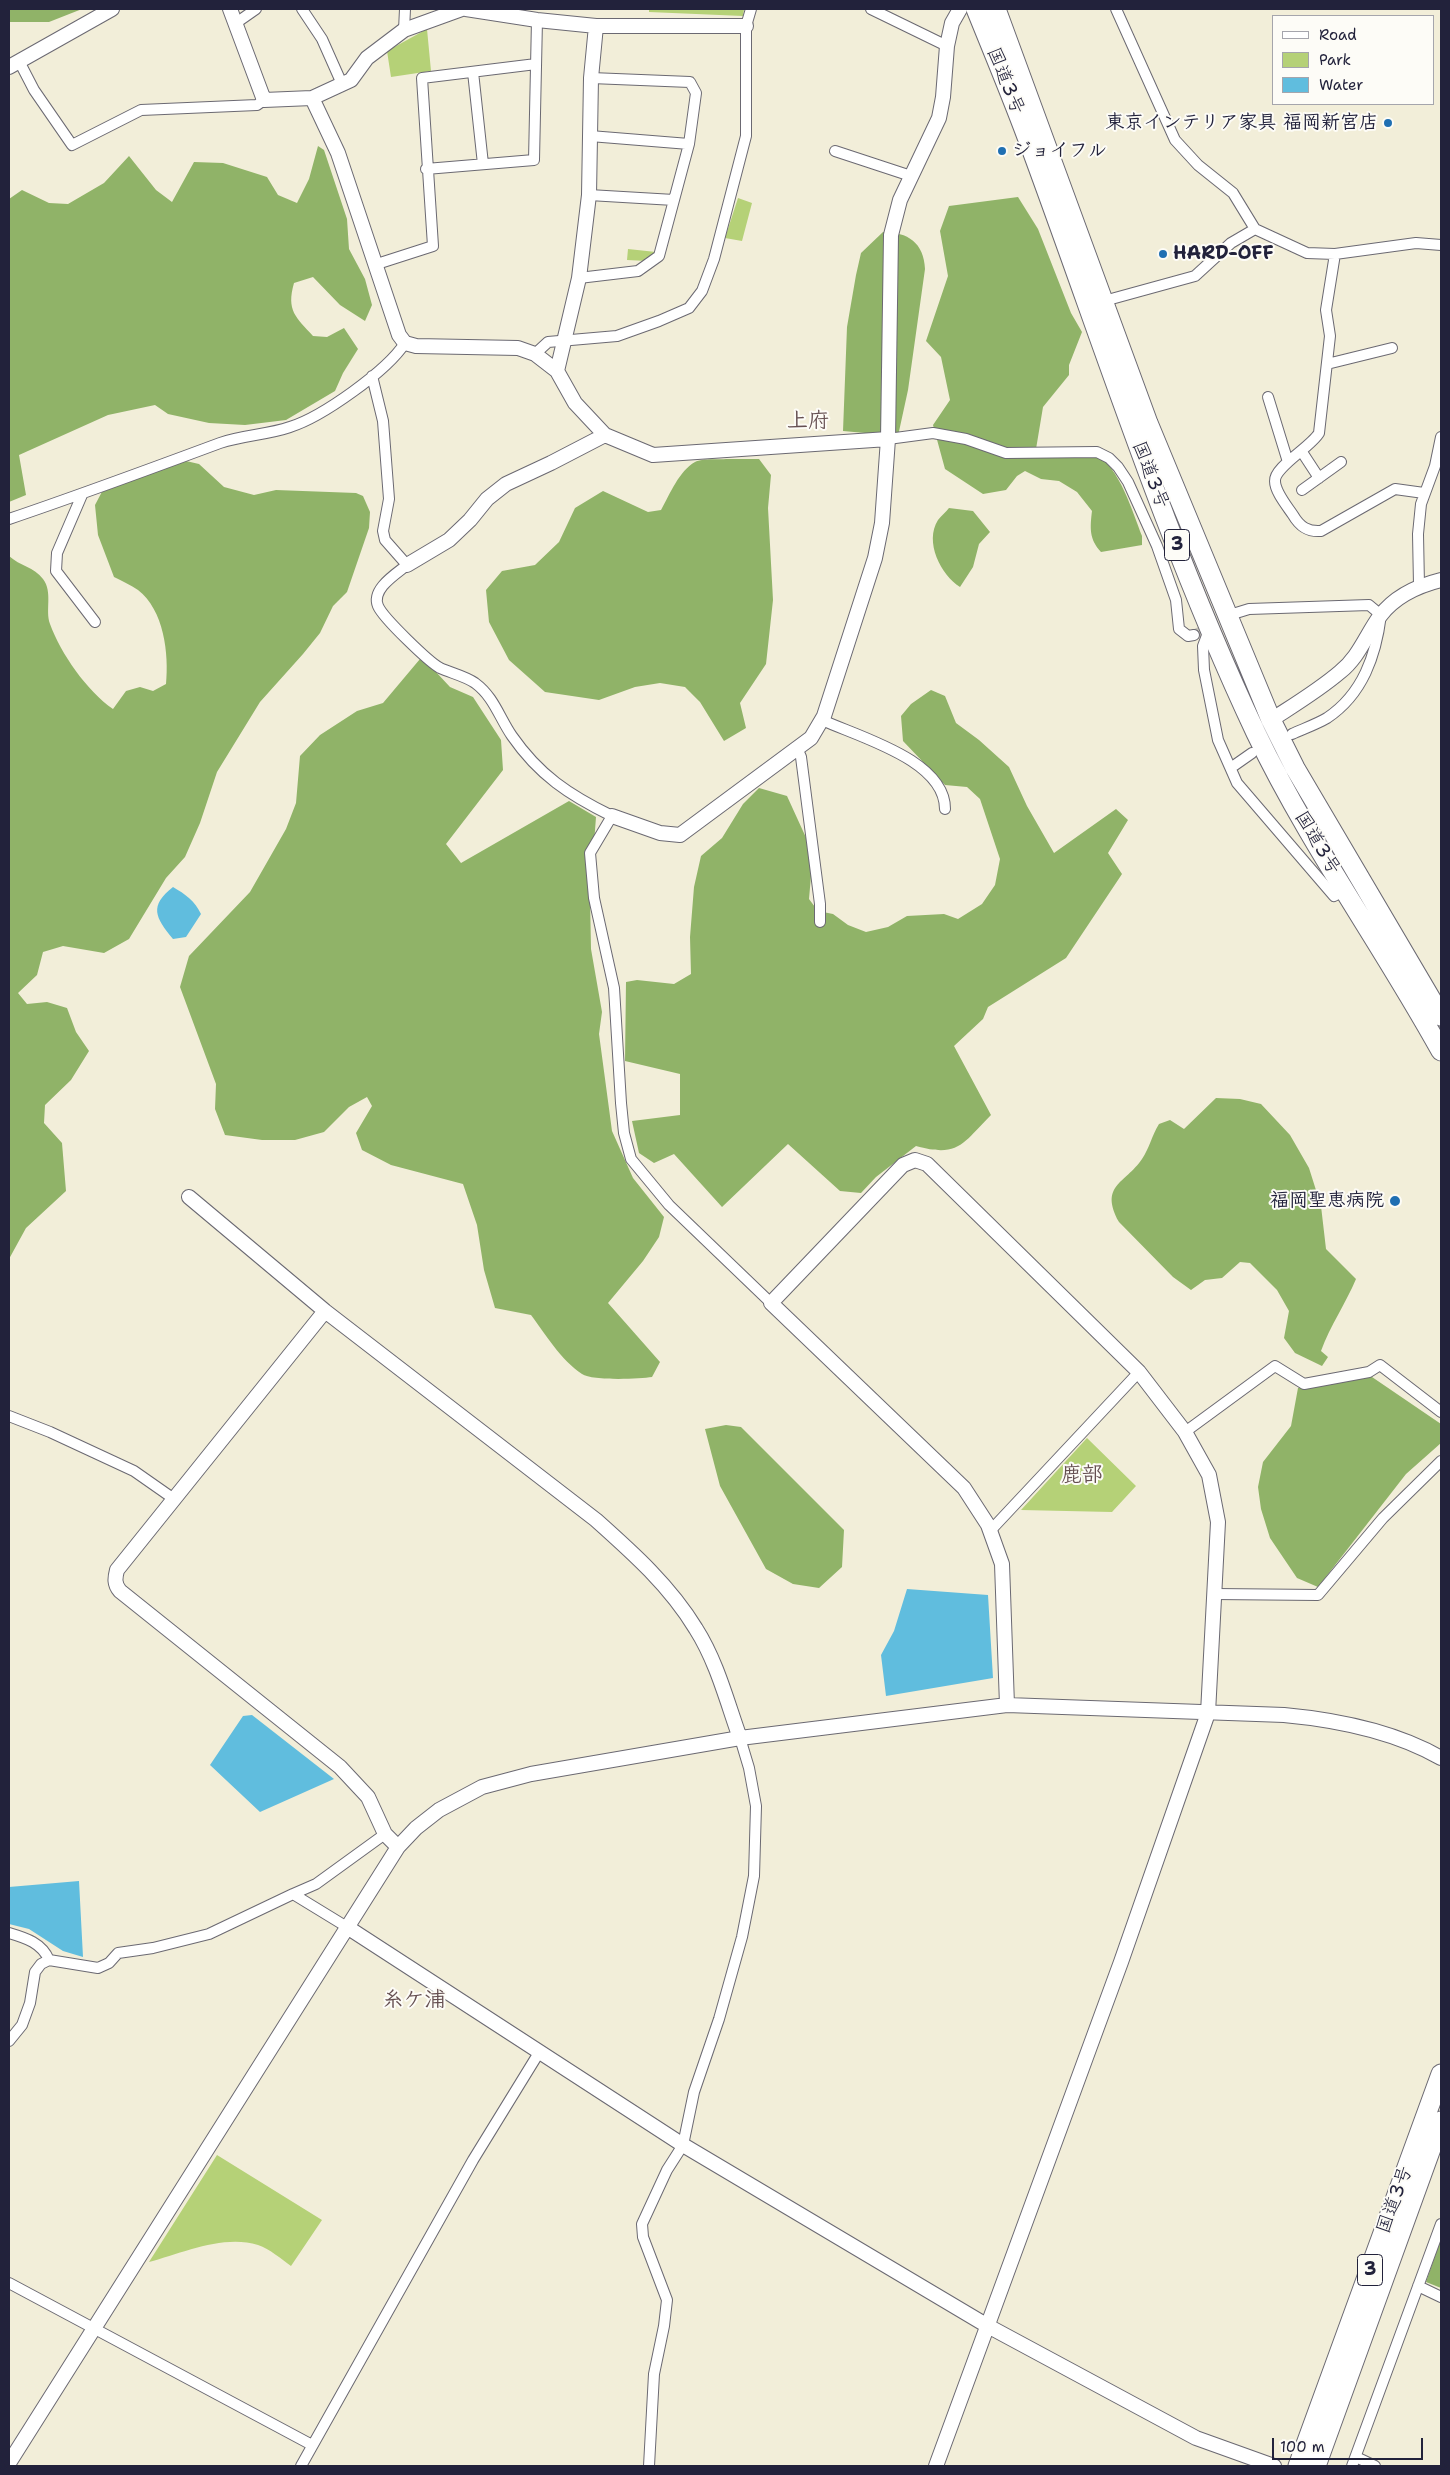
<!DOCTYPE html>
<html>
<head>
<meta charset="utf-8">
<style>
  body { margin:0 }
  #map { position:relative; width:1450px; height:2475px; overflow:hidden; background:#f2eed9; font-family:"Shantell Sans",sans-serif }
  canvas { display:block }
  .frame { position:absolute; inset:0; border:10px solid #22223b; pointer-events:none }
  .legend { position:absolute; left:1272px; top:15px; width:162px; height:90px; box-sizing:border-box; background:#fdfcf7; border:1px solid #a5a5ac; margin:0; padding:6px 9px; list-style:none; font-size:15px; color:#22223b }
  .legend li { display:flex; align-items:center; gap:10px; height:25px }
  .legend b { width:25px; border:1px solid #a5a5ac }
  .scale { position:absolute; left:1272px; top:2438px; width:151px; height:22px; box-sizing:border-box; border:2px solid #22223b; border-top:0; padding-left:6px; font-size:15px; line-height:18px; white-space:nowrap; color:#22223b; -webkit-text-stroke:4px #fdfcf7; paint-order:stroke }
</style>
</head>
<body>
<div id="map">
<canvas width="1450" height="2475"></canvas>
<div class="frame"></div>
<ul class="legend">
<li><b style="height:6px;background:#fff"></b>Road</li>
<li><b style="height:14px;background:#b5d177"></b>Park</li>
<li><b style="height:14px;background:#60bdde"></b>Water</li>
</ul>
<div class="scale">100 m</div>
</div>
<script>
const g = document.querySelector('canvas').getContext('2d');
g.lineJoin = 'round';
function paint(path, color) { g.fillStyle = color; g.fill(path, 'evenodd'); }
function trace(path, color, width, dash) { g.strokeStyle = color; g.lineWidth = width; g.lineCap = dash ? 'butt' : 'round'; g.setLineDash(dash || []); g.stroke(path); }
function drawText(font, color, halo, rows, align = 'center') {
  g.font = font + ' "Shantell Sans","Klee One",sans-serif'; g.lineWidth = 4; g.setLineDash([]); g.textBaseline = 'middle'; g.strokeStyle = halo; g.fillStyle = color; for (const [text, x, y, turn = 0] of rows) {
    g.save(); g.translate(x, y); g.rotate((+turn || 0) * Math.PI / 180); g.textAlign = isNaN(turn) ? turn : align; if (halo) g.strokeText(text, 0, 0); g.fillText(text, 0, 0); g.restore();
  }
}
paint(new Path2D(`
  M649,9h95l-1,7 -94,-4z
  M427,29l4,42 -40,6 -4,-26z
  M738,198l14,5 -10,38 -17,-3z
  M628,249l28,3 -9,9 -20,-1z
  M1087,1438l49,48 -24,26 -91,-2z
  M217,2155l105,65 -31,46c-10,-7 -21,-17 -33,-21 -34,-11 -76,8 -109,17z`), '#b5d177');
paint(new Path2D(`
  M9,9h73l-33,13h-40z
  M318,146l6,4 23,69 2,30 16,30 7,26 -7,16 -25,-16 -27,-28 -19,6c-8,28 2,34 19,53l14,1 17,-9 14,21 -15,24 -8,18 -49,29 -41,5 -36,-2 -41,-9 -13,-9 -47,10 -89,40 7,40 -17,7v-303l13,-9 27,13 19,1 36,-21 25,-27 27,34 16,12 22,-40 29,1 44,14 11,18 19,8 12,-24z
  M1018,197l20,32 33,84 11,19 -13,33v10l-26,32 -7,42 18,9c13,-3 29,-10 42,-3 23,11 37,58 46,81v9l-41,7c-12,-13 -11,-24 -9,-41l-15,-19 -18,-11 -18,-2 -16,-8 -8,5 -11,14 -23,4 -38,-25 -12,-44 17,-25 -9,-43 -15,-16 22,-65 -8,-45 9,-25z
  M883,232c25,0 41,11 42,37l-17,121 -10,46 -55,-5 4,-104 9,-52 5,-22z
  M726,459h33l12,16 -3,33 5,92 -7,64 -26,39 6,25 -22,13 -24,-39 -15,-15 -25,-4 -25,4 -36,13 -54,-8 -36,-32 -20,-38 -3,-32 16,-19 33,-6 24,-23 16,-34 28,-17 45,21 13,-2c9,-16 18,-39 34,-48 8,-4 22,-2 31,-3z
  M186,461l13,3 25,23 30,8 22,-5 80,3 7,3 7,16 -1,16 -22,64 -14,14 -13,27 -17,21 -43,48 -43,70 -17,51 -15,34 -19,21 -37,61 -25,14 -41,-7 -20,6 -6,23 -19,18 9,11 20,-2 20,6 9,24 13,19 -18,29 -26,25 -1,18 18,20 4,48 -40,37 -17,31v-703c11,10 25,11 34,23 10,13 2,31 7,45 11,30 37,67 63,85l13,-18 14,-4 13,4 13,-7c3,-30 -2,-74 -28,-94 -7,-5 -16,-9 -24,-13l-16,-42 -3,-30 10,-19z
  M949,508l24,3 17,21 -11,12 -6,23 -13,20c-19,-12 -36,-45 -22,-67 3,-4 8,-8 11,-12z
  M420,659l16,13 14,15 23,10 28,43 2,30 -57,74 15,19 108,-62 27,16 -6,80 1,52 11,63 -3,22 13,97 21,47 31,39 -5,20 -16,24 -35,42 52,59 -8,15c-13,2 -60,4 -70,-3 -21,-14 -36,-39 -51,-59l-36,-7 -11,-38 -7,-45 -14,-41 -72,-19 -29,-15 -6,-17 16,-27 -5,-9 -18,10 -25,25 -29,8h-33l-37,-5 -10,-26 1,-25 -36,-97 9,-31 61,-64 36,-63 10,-26 4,-47 20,-21 37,-24 26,-8z
  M931,690l14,6 11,27 23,17 30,27 18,39 27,47 62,-44 12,11 -20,33 14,21 -56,84 -78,49 -5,12 -29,27 37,69c-28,28 -32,43 -75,31l-40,31 -15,16 -21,-2 -52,-47 -66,63 -48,-53 -20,9 -15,-10 -7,-32 48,-6v-41l-55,-13 1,-79 11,-2 37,4 17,-10 -1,-37 4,-50 7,-31 21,-18 21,-34 16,-16 28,8 21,46 3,34 -2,23 9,12 15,3 15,11 18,7 22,-5 19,-11 37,-2 14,5 24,-15 13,-19 5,-26 -20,-60 -13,-12 -22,-2 -42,-44 -2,-25 10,-12z
  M1216,1098l24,1 21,5 29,31 19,33 12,38 5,43 30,30c-10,24 -26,47 -35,72l7,6 -6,9 -27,-13 -11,-15 5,-27 -12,-21 -27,-27 -10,-1 -18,16 -17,2 -14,10 -18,-13 -54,-55c-20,-37 6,-38 23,-63 7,-10 10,-24 17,-35l11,-4 14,9z
  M1347,1376l25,1 69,47v19l-35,31 -88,113 -21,-9 -27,-40 -9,-29 -3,-22 5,-25 28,-36 7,-38z
  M726,1425l15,2 103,103 -2,37 -23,21 -26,-4 -27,-15 -46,-83 -15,-57z
  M1441,2239v49l-15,-6z`), '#90b368');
paint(new Path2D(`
  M173,887c12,7 22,14 28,27l-15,23 -13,2c-18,-22 -24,-33 0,-52z
  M907,1589l81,6 5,83 -107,18 -5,-41 13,-24z
  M252,1715l82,64 -74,33 -50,-47 33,-49z
  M79,1881l4,76 -20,-6 -34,-22 -20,-5v-37z`), '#60bdde');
trace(new Path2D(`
  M1194,635l37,-20`), '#c8c5b9', 10, [10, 5]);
const street = new Path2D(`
  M302,9l20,30 20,45
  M871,9l76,37
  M1116,9l59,131 23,25 35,28 22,36 52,24 28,1 81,-11 25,2
  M236,23l20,-14
  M404,30l1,-21
  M19,61l15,29 38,55 69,-35 116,-5 7,-5
  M473,72l10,92
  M590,136l99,8
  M835,151l76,25
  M426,169l108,-9 3,-140
  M589,195l85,5
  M1335,254l-9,56 4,26 -11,97c-8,14 -45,34 -44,48 0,11 12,25 18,34 7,12 15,17 28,16l74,-42 29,4
  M377,264l56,-18 -11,-168 114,-14
  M579,278l59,-7 21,-15 30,-112 7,-51 -6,-11 -99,-4
  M1104,301l91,-25 36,-33 24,-14
  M535,354l13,-12 69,-6 42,-15 30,-13 13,-17 12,-32 32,-123v-110l5,-17
  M1327,364l65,-16
  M372,376l11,45 6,78 -6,32 2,9 22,25c-11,9 -36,24 -29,41 5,12 51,56 62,62 11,5 25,8 35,15 19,14 24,34 37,53 27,39 57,59 100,80l-22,37 4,45 20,90 7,115 3,30 7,26 38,46 102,98
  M1268,397l20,65
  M888,439l45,-6 33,6 40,14 91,-1 12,6 9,9 10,15 29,64 19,54 3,29 9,7 6,-1
  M1302,452l17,26
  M1302,490l39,-28
  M82,495l-25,58 -1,18 39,51
  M9,519c71,-24 141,-50 211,-76 23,-8 47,-8 70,-16 32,-10 97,-56 115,-84
  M1419,585l-1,-51 3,-30 14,-38 6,-29
  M1236,613l13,-4 120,-4 12,10c-5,40 -18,79 -54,103 -10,6 -24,11 -35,16
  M1209,630l-6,16 1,24 14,70 19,43 97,113 11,-6
  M822,720c37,17 123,40 123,89
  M797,748l4,9 19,147v18
  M1232,767l20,-14
  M9,1416l41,16 84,39 40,28
  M1185,1432l90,-66 29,18 65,-12 11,-7 61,47
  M990,1531l149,-159
  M1215,1594l103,1 65,-77 58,-57
  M293,1894l23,-10 69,-50
  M9,1933c17,5 33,10 40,27
  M9,2041l13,-16 8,-22 5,-31 6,-8 8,-4 49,8 11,-5 9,-10 35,-5 56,-14 84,-40 54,33
  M9,2283l303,162
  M1418,2286l23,11
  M1356,2457l19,9
  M301,2466l172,-306 67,-109
  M649,2466l5,-92 10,-48 3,-26 -24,-63 -1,-13 25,-54 16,-25 11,-53 25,-73 23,-82 12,-61 2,-70 -7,-38 -9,-30
  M1352,2466l89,-242`);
const secondary = new Path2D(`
  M230,9l34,91 48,-2 26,55 61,182 6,8 11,3 102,2 17,6 22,17 18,32 30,32 48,20 235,-16
  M466,9l71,11 59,6h150
  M9,67l103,-58
  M312,98l39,-18 16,-22 37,-28 58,-21
  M557,371l22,-93 10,-83 2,-117 5,-52
  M407,565l42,-25 21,-20 17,-21 19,-15 45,-21 54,-28
  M1271,720c23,-15 48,-30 69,-48 19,-15 26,-37 40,-56 15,-20 37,-30 61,-36
  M612,816l48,17 20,2 131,-97 13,-22 51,-158 7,-35 6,-84 3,-204 9,-35 39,-82 4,-21 4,-51 5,-23 8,-14
  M189,1197l136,114 271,209c37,33 74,66 100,109 21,33 31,73 44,109
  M325,1311l-208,259c-2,8 -3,14 3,21l220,176 28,30 17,37 13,13
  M347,1927l336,218 303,180 210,113 78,28
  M9,2463l389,-616 18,-19 23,-18 43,-23 49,-13 209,-36 267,-33 277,10c54,5 110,16 157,43
  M936,2466l185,-504 87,-249 10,-191 -9,-47 -24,-43 -46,-60 -212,-208 -12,-4 -12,5 -132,138 193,185 24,37 14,39 5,141`);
const highway = new Path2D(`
  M976,9c17,42 35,85 51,128 74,199 138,403 229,596 53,111 126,211 185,318
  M996,9l152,414 123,297 24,48 146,248
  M1298,2466l143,-392
  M1316,2466l125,-345`);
trace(street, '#6b6972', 12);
trace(secondary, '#6b6972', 16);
trace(highway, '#6b6972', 21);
trace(street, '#fff', 10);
trace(secondary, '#fff', 14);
trace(highway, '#fff', 19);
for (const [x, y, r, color] of [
  [1388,123,5,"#1f6fb2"],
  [1002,151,5,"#1f6fb2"],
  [1163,254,5,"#1f6fb2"],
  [1395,1201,6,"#1f6fb2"]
]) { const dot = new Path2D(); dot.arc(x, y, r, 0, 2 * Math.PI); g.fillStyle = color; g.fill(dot); trace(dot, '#fdfcf7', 2); }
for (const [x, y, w] of [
  [1177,545,25],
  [1370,2270,25]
]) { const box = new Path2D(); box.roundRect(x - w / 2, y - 15.5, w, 31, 4); g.fillStyle = '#fdfcf7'; g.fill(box); trace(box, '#22223b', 1); }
drawText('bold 18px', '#22223b', null, [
  ["3",1177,545],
  ["3",1370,2270]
]);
drawText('19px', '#22223b', '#fdfcf7', [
  ["国道3号",1005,81,68],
  ["国道3号",1150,475,69],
  ["国道3号",1317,843,59],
  ["国道3号",1395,2200,-70]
]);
drawText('bold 19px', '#22223b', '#fdfcf7', [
  ["東京インテリア家具 福岡新宮店",1378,123],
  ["ジョイフル",1012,151,"left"],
  ["HARD-OFF",1173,254,"left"],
  ["福岡聖恵病院",1384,1201]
], 'right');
drawText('bold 21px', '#654f51', '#fdfcf7', [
  ["上府",808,422],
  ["鹿部",1082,1476],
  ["糸ケ浦",414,2001]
]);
</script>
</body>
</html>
